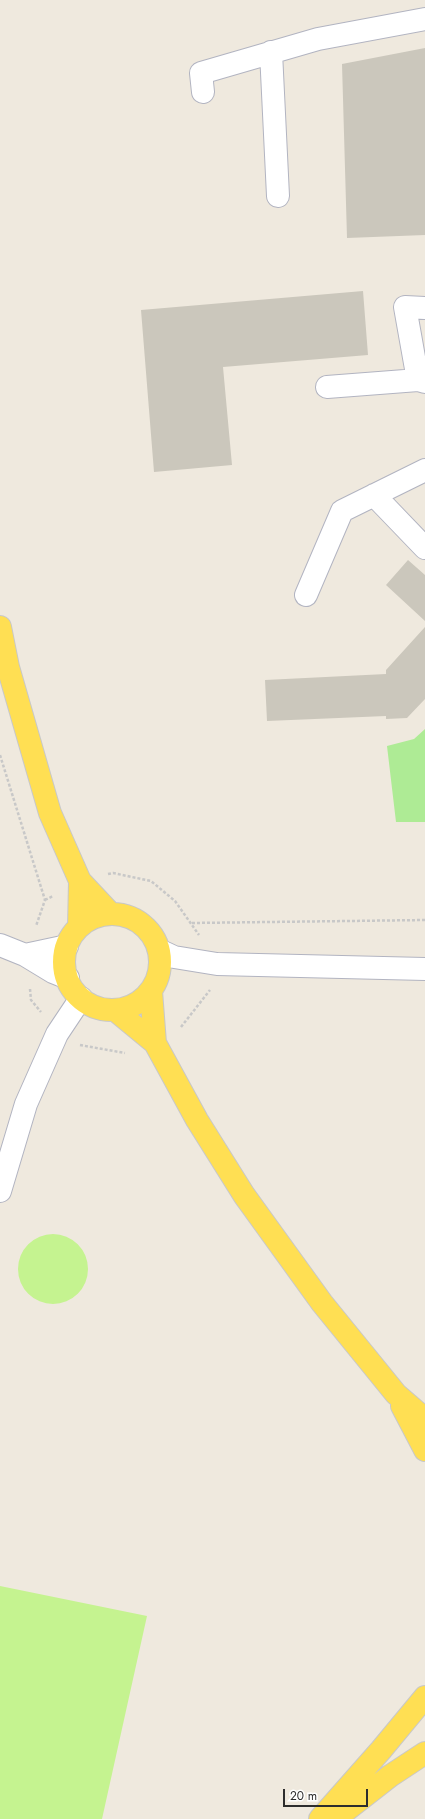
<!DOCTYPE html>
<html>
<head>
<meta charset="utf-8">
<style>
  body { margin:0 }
  #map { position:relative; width:425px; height:1819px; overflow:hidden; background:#efe9de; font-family:Jost,sans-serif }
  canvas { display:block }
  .scale { position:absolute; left:283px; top:1789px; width:85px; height:18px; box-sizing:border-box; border:2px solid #2d2d2d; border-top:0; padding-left:5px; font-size:12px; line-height:14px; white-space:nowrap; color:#2d2d2d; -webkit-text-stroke:3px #fff; paint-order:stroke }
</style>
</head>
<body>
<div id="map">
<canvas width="425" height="1819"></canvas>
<div class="scale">20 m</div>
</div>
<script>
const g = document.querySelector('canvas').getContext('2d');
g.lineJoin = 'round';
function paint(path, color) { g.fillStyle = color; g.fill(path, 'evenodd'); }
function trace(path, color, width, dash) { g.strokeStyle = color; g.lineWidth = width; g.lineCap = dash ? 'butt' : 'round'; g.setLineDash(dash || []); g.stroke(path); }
paint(new Path2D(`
  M425,729v93h-29l-9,-76 27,-7z`), '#aeeb95');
paint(new Path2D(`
  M18 1269a35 35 0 1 1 70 0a35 35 0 1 1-70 0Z
  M0,1586l147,30 -45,203h-102z`), '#c5f390');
paint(new Path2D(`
  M425,48v187l-78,3 -5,-174z
  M363,291l5,64 -145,12 9,98 -78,7 -13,-162z
  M408,560l17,15v46l-39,-36z
  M425,627v72l-18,19 -21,1v-3l-119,5 -2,-41 121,-6v-4z`), '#cbc7bc');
const minor = new Path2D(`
  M271,52l7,144
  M203,92l-2,-19 117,-34 107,-20
  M418,380l-13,-73 20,1
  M327,387l91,-7 7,2
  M374,495l51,53
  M306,595l36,-84 83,-41
  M0,945l25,10 28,17 15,6
  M159,950l15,7 43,7 208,5
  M25,955l42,-9
  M0,1191l26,-87 31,-70 24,-36`);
const major = new Path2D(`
  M0,627l8,40 42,146 30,68 30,32
  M64 962a48 48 0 1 1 96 0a48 48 0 1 1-96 0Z
  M79,927l1,-46
  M151,991l4,52
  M115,1010l40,33 42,77 47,75 78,108 74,91 29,25
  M402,1406l23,44
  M320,1819l61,-69 44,-53
  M335,1819l55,-43 35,-23`);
trace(minor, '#b2b4c1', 24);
trace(major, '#c8c8c8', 24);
trace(new Path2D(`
  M0,755l45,145 -9,26
  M108,874l5,-1 38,8 24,20 24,34
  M45,900l8,-4
  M192,923l233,-3
  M30,989l1,11 10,12
  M181,1027l29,-37
  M80,1045l45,8`), '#c8c8c8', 2.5, [3, 2]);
trace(minor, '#fff', 22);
trace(major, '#ffdf53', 22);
</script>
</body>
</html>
